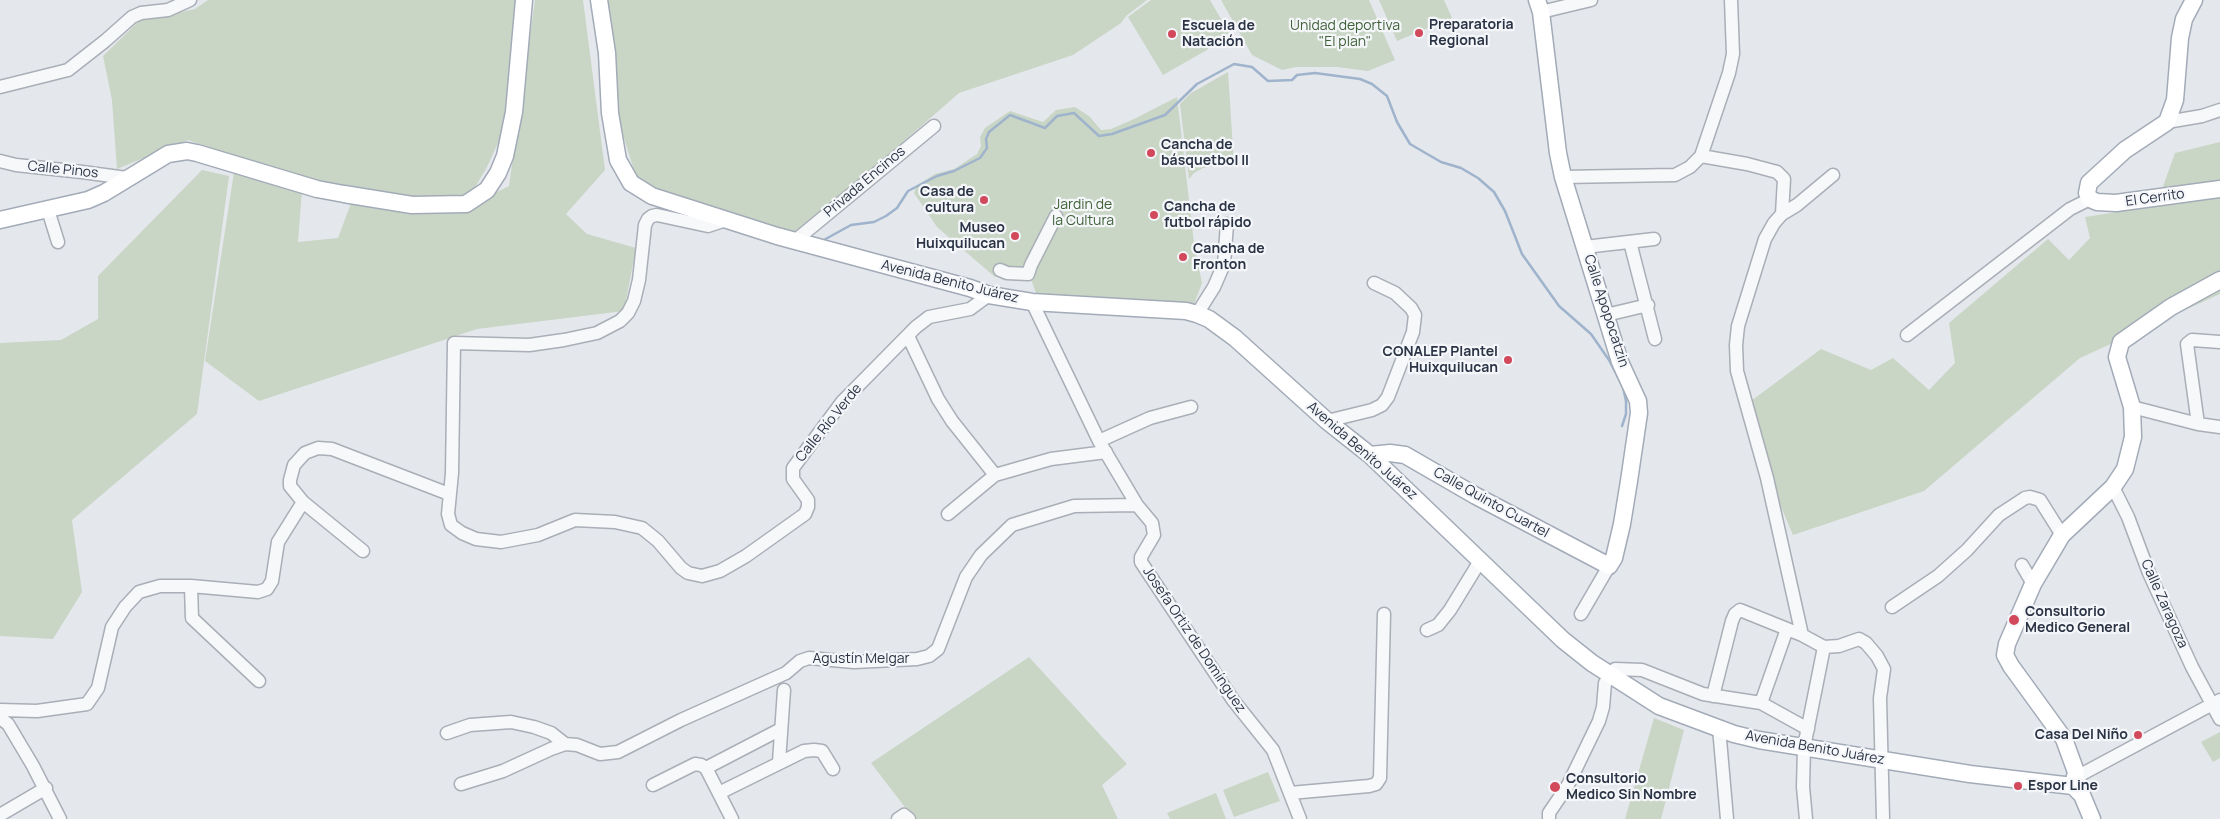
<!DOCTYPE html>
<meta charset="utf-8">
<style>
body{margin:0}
canvas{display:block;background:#e4e7ec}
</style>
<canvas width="2220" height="819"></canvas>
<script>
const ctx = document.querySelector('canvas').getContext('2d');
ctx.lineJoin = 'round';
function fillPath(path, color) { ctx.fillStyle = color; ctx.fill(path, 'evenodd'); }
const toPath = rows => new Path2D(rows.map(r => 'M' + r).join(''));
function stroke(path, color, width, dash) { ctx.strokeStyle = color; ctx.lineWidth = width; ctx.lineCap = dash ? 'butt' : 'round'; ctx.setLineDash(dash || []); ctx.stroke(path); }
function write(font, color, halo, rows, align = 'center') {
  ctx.font = font + ' Manrope,sans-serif'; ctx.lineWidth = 4.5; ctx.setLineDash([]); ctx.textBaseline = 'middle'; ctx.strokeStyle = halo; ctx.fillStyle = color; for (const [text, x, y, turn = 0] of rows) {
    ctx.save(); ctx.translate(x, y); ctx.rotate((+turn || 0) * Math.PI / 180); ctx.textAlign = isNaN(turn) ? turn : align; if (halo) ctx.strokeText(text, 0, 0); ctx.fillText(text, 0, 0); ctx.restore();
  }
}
fillPath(toPath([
 [208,0,526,0,515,106,486,169,466,202,407,201,353,190,292,175,188,140,117,169,112,100,103,56,139,21,195,9],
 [535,0,583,0,605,170,566,214,587,234,636,248,624,311,477,329,259,401,205,361,234,172,302,190,298,242,338,238,351,203,406,211,463,209,509,186],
 [601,0,1147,0,1126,16,1121,23,1073,55,959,93,791,240,686,204,636,177,620,125,611,46],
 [1151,0,1210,0,1229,33,1216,39,1207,50,1163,75,1128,17],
 [1221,0,1369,0,1395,60,1368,71,1337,67,1296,67,1282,70,1252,55],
 [1379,0,1444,0,1452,18,1397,41],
 [1228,72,1234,164,1230,163,1203,168,1194,173,1189,179,1180,104,1191,93],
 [1177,97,1194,243,1202,283,1193,307,1037,296,1032,282,1026,276,995,277,937,227,914,193,917,185,935,174,954,169,977,154,981,146,980,137,985,128,1010,111,1043,122,1056,110,1075,107,1089,116,1101,130,1111,129,1134,119],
 [2220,142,2220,294,2080,358,1924,491,1793,535,1776,495,1751,401,1821,349,1871,370,1893,358,1929,390,1955,363,1949,323,2048,239,2069,260,2090,238,2085,217,2156,206,2175,153],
 [202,170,229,176,197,414,72,520,82,592,53,639,0,636,0,343,61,340,98,319,98,276],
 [1029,657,1127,764,1102,785,1118,819,914,819,871,763],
 [1654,718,1684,730,1661,819,1625,819],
 [2220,732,2220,758,2213,762,2201,742],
 [1268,772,1280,801,1234,817,1223,790],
 [1216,793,1226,819,1170,819,1167,813]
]), '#c9d6c5');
stroke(toPath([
 [822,241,851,225,874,222,886,216,897,208,908,191,937,176,954,171,980,158,987,148,986,139,989,132,1010,115,1045,128,1057,116,1074,113,1099,136,1112,134,1165,115,1197,84,1234,64,1252,67,1268,81,1292,80,1297,75,1315,73,1360,79,1372,84,1387,96,1397,122,1410,144,1441,162,1461,168,1478,178,1494,192,1505,211,1522,254,1559,306,1591,334,1609,360,1623,387,1626,401,1626,414,1622,426]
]), '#9fb4cc', 2.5);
const minor = toPath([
 [1541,12,1591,0],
 [0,87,68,70,105,41,132,17,141,13,168,10,190,0],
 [2167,122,2202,116,2220,110],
 [1701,156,1747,164,1777,172,1784,179,1782,214],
 [0,161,16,165,82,172,127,178],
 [1563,177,1675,175,1690,167,1701,156,1729,73,1733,54,1731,0],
 [48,210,58,242],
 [723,221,708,226,657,215,652,216,648,219,645,225,639,280,634,301,628,313,620,321,597,333,564,340,529,345,454,343,452,473,448,514,451,525,462,533,476,539,501,542,538,535,575,520,615,522,642,528,658,541,681,568,688,573,702,576,720,571,746,556,805,514,808,507,808,500,793,479,793,468,842,402,916,327,929,317,970,309,989,295],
 [796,240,934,126],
 [1630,242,1655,339],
 [1585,247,1654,239],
 [1000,270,1007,273,1028,274,1031,265,1056,216],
 [1032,302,1099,441,1137,505,1152,523,1154,535,1141,557,1141,562,1233,700,1273,750,1300,819],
 [1197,314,1214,287,1224,264,1227,224],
 [1606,315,1648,305],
 [1907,335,2070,209,2090,199],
 [908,336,938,399,952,421,995,475],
 [2132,407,2198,424,2220,427],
 [1327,421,1372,410,1382,405,1388,397,1413,332,1415,315,1411,308,1395,293,1374,283],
 [2198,424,2187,344,2192,340,2220,342],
 [1099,441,1150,418,1191,407],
 [2113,487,2128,517,2149,573,2192,667,2220,719],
 [303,502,363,551],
 [948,514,995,475,1051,459,1106,452],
 [2022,565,2033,584],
 [191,586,192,618,259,681],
 [1892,607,1938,576,1967,550,1999,515,2025,498,2030,497,2040,500,2062,535],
 [1581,614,1609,566],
 [1427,630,1438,625,1450,610,1480,561],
 [1802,635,1767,478,1737,371,1736,345,1738,326,1765,239,1774,223,1782,214,1797,205,1833,175],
 [1713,696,1732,621,1735,614,1740,610,1802,635,1824,647,1839,646,1859,639,1866,643,1877,656,1884,669,1880,698,1883,819],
 [1761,703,1787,629],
 [0,710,37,711,87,704,98,688,112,627,125,607,139,592,160,586,191,586,258,592,267,589,272,581,278,542,303,502,290,486,290,480,294,465,305,453,318,448,332,449,449,494],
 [0,718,8,724,33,766,60,819],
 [1719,728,1727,819],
 [447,733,470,725,511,722,534,727,551,733,565,744],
 [779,762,784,690],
 [706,768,781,729],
 [461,784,503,771,551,749,565,744,577,745,600,754,618,752,681,720,786,673,800,661,809,658,854,662,917,659,929,656,938,649,966,577,981,555,1012,525,1074,506,1137,505],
 [653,785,695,764,701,765,706,768,732,819],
 [2074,785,2082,774,2220,700],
 [719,793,804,751,814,750,822,751,833,769],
 [1290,793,1369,786,1376,784,1380,778,1384,614],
 [0,815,46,788],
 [898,819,904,815,909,819],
 [1549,819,1549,813,1568,785,1599,721,1603,707,1605,683,1615,669,1642,670,1703,694,1761,703,1808,729],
 [1806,819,1803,787,1804,747,1824,647]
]);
const major = toPath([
 [599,0,607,53,610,113,618,160,631,183,652,196,777,236,970,288,989,295,1032,302,1186,311,1197,314,1209,319,1235,338,1327,421,1370,455,1563,640,1592,663,1659,706,1734,734,1759,740,1970,774,2073,786],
 [2194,0,2184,19,2180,38,2175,100,2167,122,2125,150,2089,183,2087,193,2090,199,2097,202,2116,203,2220,189],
 [0,220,88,200,104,193,168,154,187,151,197,153,317,189,344,194,412,205,466,204,487,190,498,173,505,156,514,112,524,0],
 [1370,455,1390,453,1405,455,1476,496,1609,566,1614,558,1622,524,1629,481,1639,413,1638,401,1620,362,1563,177,1558,153,1541,12,1537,0],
 [2073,786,2076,772,2064,739,2011,666,2005,655,2007,644,2033,584,2062,535,2113,487,2125,469,2133,437,2132,407,2117,357,2121,342,2171,307,2220,280],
 [2073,786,2082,795,2092,819]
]);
stroke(minor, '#a9aeb7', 15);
stroke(major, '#a3abb8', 19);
stroke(minor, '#f7f8fa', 12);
stroke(major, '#fff', 16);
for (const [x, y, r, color] of [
 [1419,33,5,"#d1495b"],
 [1172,34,5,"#d1495b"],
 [1151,153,5,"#d1495b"],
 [984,200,5,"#d1495b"],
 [1154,215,5,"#d1495b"],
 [1015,236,5,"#d1495b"],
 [1183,257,5,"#d1495b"],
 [1508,360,5,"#d1495b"],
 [2014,620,6,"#d1495b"],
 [2138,735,5,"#d1495b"],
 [2018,786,5,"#d1495b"],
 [1555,787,6,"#d1495b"]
]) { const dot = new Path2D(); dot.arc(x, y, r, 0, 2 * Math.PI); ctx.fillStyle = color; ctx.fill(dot); stroke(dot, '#f4f6f9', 2); }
write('bold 14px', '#2b3445', '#f4f6f9', [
 ["Preparatoria",1429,25],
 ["Regional",1429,41],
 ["Escuela de",1182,26],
 ["Natación",1182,42],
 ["Cancha de",1161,145],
 ["básquetbol II",1161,161],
 ["Casa de",974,192,"right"],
 ["cultura",974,208,"right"],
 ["Cancha de",1164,207],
 ["futbol rápido",1164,223],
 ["Museo",1005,228,"right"],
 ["Huixquilucan",1005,244,"right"],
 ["Cancha de",1193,249],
 ["Fronton",1193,265],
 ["CONALEP Plantel",1498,352,"right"],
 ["Huixquilucan",1498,368,"right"],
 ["Consultorio",2025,612],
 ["Medico General",2025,628],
 ["Casa Del Niño",2128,735,"right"],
 ["Consultorio",1566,779],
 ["Medico Sin Nombre",1566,795],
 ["Espor Line",2028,786]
], 'left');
write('14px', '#3f6138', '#f4f6f9', [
 ["Unidad deportiva",1345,26],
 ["\"El plan\"",1345,42],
 ["Jardin de",1083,205],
 ["la Cultura",1083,221]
]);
write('14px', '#2b3445', '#f4f6f9', [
 ["Calle Pinos",63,170,6],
 ["Privada Encinos",865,182,-40],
 ["El Cerrito",2155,198,-8],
 ["Avenida Benito Juárez",950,282,14],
 ["Calle Apopocatzin",1606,311,72],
 ["Calle Río Verde",829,423,-51],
 ["Avenida Benito Juárez",1362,451,41],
 ["Calle Quinto Cuartel",1491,503,29],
 ["Calle Zaragoza",2164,604,66],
 ["Josefa Ortiz de Domínguez",1194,640,56],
 ["Agustín Melgar",861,659],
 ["Avenida Benito Juárez",1815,748,10]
]);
</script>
